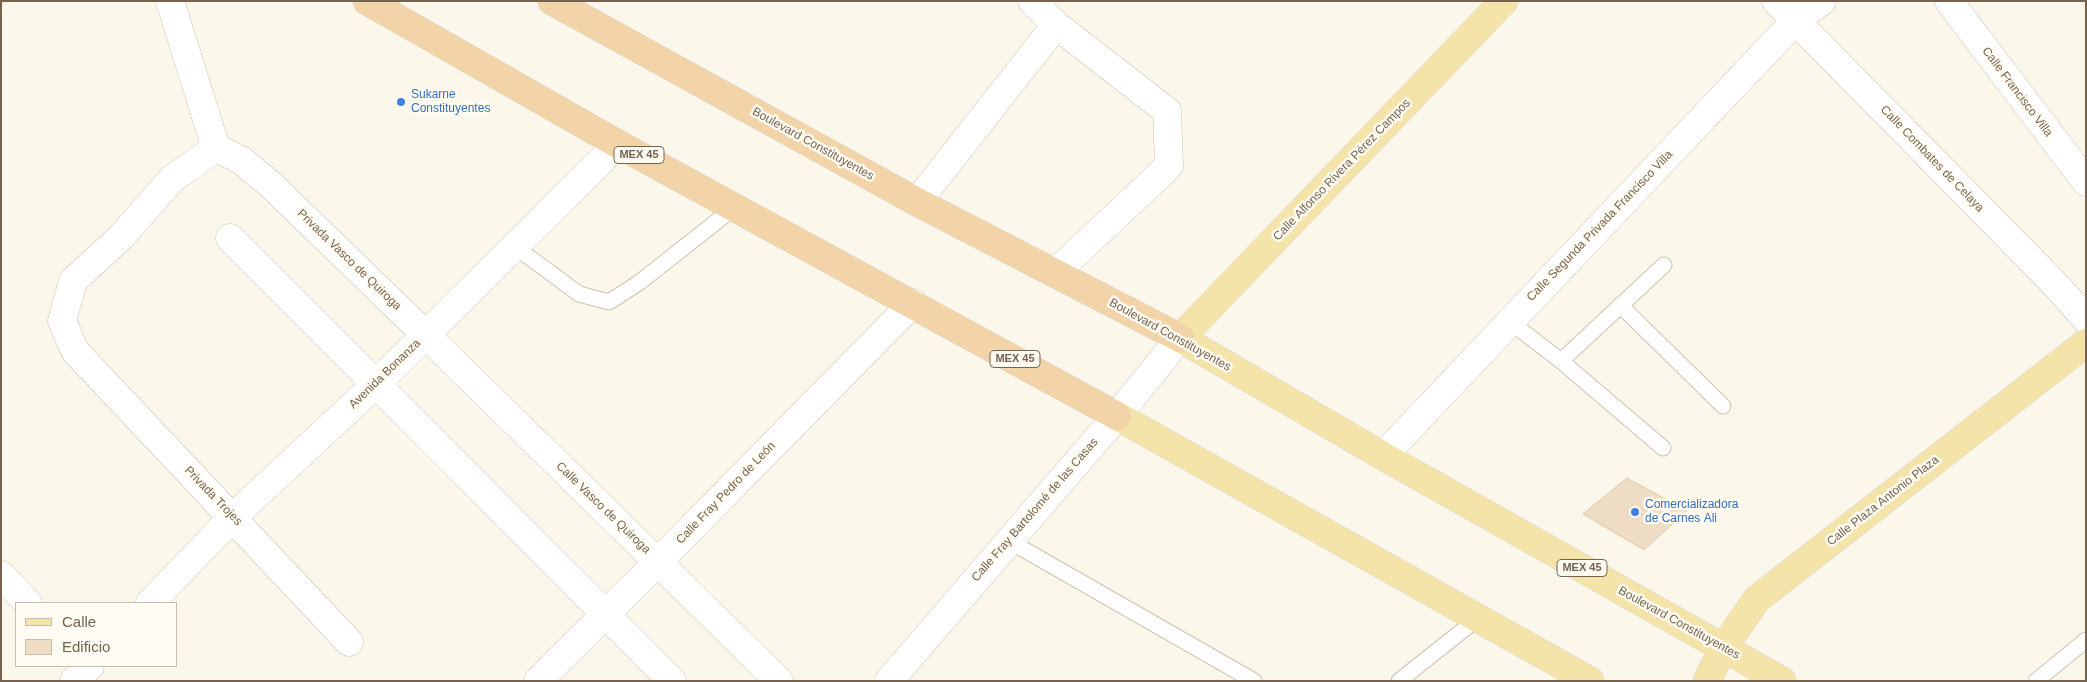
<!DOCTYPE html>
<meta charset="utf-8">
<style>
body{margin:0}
#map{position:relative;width:2087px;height:682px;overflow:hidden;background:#fbf8eb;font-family:Arial,sans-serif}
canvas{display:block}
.frame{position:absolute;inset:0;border:2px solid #75634f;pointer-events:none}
.legend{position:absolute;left:15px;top:602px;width:162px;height:65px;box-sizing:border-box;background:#fefbf2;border:1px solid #c7beb1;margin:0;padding:6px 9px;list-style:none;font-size:15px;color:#75634f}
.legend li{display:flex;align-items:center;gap:10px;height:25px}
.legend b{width:25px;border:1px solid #c7beb1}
</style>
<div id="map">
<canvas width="2087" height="682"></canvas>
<div class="frame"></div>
<ul class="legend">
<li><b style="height:6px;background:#f4e4a9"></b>Calle</li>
<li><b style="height:14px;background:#efdcc5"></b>Edificio</li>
</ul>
</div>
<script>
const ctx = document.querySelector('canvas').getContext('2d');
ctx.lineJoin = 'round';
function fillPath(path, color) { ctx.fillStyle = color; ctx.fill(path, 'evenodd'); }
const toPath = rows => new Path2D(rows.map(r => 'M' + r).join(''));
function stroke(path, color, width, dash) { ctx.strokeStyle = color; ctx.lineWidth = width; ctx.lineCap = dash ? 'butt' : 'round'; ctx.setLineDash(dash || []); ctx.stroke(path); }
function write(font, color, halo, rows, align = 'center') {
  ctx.font = font + ' Arial,sans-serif'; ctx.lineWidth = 5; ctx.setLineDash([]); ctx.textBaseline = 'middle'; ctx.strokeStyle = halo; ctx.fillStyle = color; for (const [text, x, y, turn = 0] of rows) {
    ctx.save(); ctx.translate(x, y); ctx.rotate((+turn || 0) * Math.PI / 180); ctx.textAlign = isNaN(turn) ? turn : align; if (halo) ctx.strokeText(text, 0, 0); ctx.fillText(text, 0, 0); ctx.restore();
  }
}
const building = toPath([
 [1627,478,1687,511,1644,550,1583,514,1627,478]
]);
fillPath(building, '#efdcc5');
stroke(building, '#e1c5a6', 1);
const service = toPath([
 [514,246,579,294,609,302,640,282,735,207],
 [1620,305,1723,406],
 [1509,321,1561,361,1663,448],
 [1561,361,1664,265],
 [1009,541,1254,681],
 [1399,681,1477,619],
 [2036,681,2086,640]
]);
const minor = toPath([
 [170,1,216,148],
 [1032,1,1056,25,1167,111,1169,166,1055,273],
 [1949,1,2086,182],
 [917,202,1056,25],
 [1383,456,1796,20,1822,1],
 [1,575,28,603],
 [150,603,233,517,376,384,230,238],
 [349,642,75,351,62,321,73,281,121,237,172,179,216,148,241,160,271,185,426,335],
 [74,681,90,666],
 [538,681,658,562,913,303]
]);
const tertiary = toPath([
 [1776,1,2052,281,2086,319],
 [889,681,1117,416,1180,338]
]);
const secondary = toPath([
 [618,144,376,384,672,681],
 [426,335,779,681]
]);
const primary = toPath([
 [1504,1,1180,338,1383,456,1782,681],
 [1117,416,1590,681],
 [1707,681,1723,648,1757,599,2086,343]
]);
const trunk = toPath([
 [367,1,618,144,1117,416],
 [552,1,917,202,1180,338]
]);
stroke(service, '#cdc2b1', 17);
stroke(minor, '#cdc2b1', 29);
stroke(tertiary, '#cdc2b1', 29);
stroke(secondary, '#d0c3af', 29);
stroke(primary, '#dbd6d1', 29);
stroke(trunk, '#dbd6d1', 29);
stroke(service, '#fff', 15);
stroke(minor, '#fff', 28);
stroke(tertiary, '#fff', 28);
stroke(secondary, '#fff', 28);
stroke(primary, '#f4e4a9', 28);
stroke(trunk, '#f2d4a8', 28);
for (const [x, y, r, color] of [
 [401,102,5,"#3f7fe0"],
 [1635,512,5,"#3f7fe0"]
]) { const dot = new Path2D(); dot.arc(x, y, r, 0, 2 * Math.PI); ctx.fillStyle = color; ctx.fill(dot); stroke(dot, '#fefbf2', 2); }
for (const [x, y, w] of [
 [639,155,50],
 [1015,359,50],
 [1582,568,50]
]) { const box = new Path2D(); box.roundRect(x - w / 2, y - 8.5, w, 17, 4); ctx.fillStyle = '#fefbf2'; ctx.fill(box); stroke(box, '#75634f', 1); }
write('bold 11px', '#75634f', null, [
 ["MEX 45",639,155],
 ["MEX 45",1015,359],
 ["MEX 45",1582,568]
]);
write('12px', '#75634f', '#fefbf2', [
 ["Calle Francisco Villa",2017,92,53],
 ["Boulevard Constituyentes",813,144,29],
 ["Calle Combates de Celaya",1932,159,46],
 ["Calle Alfonso Rivera Pérez Campos",1342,170,-46],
 ["Calle Segunda Privada Francisco Villa",1600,226,-46],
 ["Privada Vasco de Quiroga",349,260,44],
 ["Boulevard Constituyentes",1170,335,29],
 ["Avenida Bonanza",385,374,-44],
 ["Calle Fray Pedro de León",726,493,-46],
 ["Privada Trojes",213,496,46],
 ["Calle Plaza Antonio Plaza",1883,501,-38],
 ["Calle Vasco de Quiroga",603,508,44],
 ["Calle Fray Bartolomé de las Casas",1035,510,-49],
 ["Boulevard Constituyentes",1679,623,29]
]);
write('12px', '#366cbe', '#fefbf2', [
 ["Sukarne",411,95],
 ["Constituyentes",411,109],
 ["Comercializadora",1645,505],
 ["de Carnes Ali",1645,519]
], 'left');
</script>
